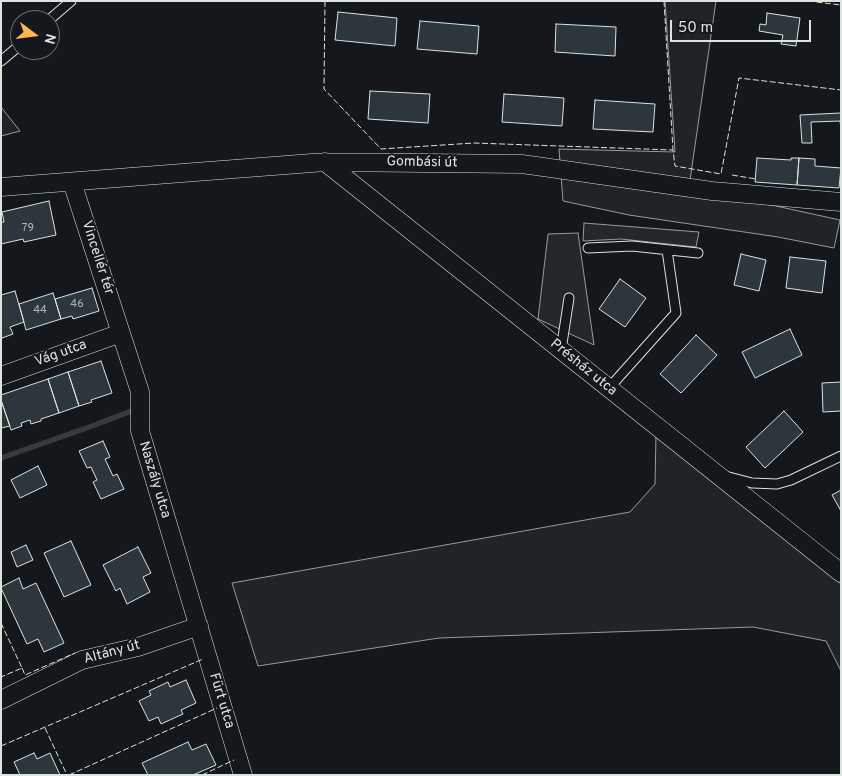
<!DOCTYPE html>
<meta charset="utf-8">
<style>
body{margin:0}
#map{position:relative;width:842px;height:776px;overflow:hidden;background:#14181c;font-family:Overpass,sans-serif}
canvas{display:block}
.frame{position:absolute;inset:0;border:2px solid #d8e6dc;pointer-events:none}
.north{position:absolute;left:10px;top:10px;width:50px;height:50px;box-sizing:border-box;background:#14181c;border:1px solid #626a69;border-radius:50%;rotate:105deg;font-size:14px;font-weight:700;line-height:20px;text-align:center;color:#d8e6dc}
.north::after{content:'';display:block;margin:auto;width:18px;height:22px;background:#ffb74d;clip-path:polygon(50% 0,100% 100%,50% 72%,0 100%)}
.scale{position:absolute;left:670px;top:20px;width:141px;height:22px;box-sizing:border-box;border:2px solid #d8e6dc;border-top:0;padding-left:6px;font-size:15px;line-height:18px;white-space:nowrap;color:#d8e6dc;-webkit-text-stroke:4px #14181c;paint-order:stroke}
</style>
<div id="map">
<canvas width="842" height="776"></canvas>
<div class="frame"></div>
<div class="north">N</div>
<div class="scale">50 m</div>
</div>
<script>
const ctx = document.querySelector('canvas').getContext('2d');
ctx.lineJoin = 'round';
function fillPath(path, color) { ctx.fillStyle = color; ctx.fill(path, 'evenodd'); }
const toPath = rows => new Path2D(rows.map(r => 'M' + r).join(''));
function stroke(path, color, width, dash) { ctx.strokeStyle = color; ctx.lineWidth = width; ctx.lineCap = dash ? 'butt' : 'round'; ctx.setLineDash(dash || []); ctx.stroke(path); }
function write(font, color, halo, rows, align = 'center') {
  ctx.font = font + ' Overpass,sans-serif'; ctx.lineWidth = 4; ctx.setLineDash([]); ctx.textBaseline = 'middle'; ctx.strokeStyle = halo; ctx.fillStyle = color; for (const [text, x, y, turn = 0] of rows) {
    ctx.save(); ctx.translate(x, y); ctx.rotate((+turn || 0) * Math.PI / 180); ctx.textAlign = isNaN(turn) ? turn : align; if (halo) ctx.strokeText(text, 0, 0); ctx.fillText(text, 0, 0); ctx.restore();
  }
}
const green = toPath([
 [665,1,716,1,689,187,840,220,834,248,778,237,629,215,563,201,559,149,675,152,665,1],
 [1,107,20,131,1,136,1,107],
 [656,434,841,584,841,671,826,641,753,627,439,638,258,666,232,583,630,512,655,484,656,434]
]);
fillPath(green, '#202428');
stroke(green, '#939e99', 1);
const parking = toPath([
 [584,223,699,232,696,247,621,239,583,241,584,223],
 [578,233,594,345,538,319,548,234,578,233]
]);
fillPath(parking, '#24282b');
stroke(parking, '#939e99', 1);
stroke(toPath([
 [1,458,92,426,134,410]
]), '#363b3e', 5.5);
const building = toPath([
 [338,12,397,18,395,46,335,40,338,12],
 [767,13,800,18,796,46,781,44,783,35,759,31,760,24,766,25,767,13],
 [420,21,479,26,477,54,417,49,420,21],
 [556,24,616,27,615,56,555,52,556,24],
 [370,91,430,94,428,123,368,119,370,91],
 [504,94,564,98,562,126,502,122,504,94],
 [595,100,655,104,653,132,593,129,595,100],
 [841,113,841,129,840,121,811,122,812,143,802,143,800,115,841,113],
 [757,158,791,160,791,158,799,158,797,185,755,182,757,158],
 [799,158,815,159,815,166,841,168,839,188,797,185,799,158],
 [49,201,56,235,24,242,23,239,1,244,1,222,4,222,2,212,49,201],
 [741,254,766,260,759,291,734,285,741,254],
 [790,257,826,261,822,293,786,288,790,257],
 [620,279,646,298,625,327,599,309,620,279],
 [92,288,99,311,73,319,72,316,61,319,55,299,92,288],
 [15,291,24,322,10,327,13,334,2,338,1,334,1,295,15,291],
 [53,293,61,319,26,330,19,304,53,293],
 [790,329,802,355,755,378,742,352,790,329],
 [696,335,717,355,681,393,660,374,696,335],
 [101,361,112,393,91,400,92,402,79,406,68,372,101,361],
 [68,372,79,406,59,413,48,379,68,372],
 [48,379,59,413,41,419,41,421,31,424,30,420,21,423,22,426,11,430,1,400,1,395,48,379],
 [841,382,841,411,823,412,822,383,841,382],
 [1,400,10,426,1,428,1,400],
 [784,411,803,432,765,468,746,447,784,411],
 [103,441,110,457,105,459,113,476,117,474,124,489,101,499,93,482,97,480,91,467,87,468,79,451,103,441],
 [38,466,47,485,20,498,11,480,38,466],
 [841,490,841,511,832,495,841,490],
 [71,541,91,585,64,597,44,553,71,541],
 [26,545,33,560,17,567,11,552,26,545],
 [138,547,151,573,143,577,150,592,127,604,120,588,116,591,103,565,138,547],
 [19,578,23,589,36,583,64,643,44,652,38,639,27,644,1,588,1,587,19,578],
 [186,680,196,703,181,710,183,714,161,724,158,717,149,721,139,701,151,695,149,691,168,682,170,687,186,680],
 [188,742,192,750,206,744,216,765,193,775,148,775,142,763,188,742],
 [34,753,37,759,50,753,60,775,20,775,14,762,34,753]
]);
fillPath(building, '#2c363c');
stroke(building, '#d8e6dc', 1);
const lane = toPath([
 [49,20,71,1],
 [1,61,20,45],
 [588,248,632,246,698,253],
 [561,350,569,298],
 [609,388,676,313,667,250],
 [725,476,752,483,777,484,791,480,841,456]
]);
const street = toPath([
 [325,162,841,573],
 [72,182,140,392,140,431,243,775],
 [1,187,325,162,522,164,712,191,841,202],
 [1,376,121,333],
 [1,700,82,660,138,647,199,626]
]);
stroke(lane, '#d8e6dc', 11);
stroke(street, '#d8e6dc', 19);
stroke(lane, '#14181c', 9);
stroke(street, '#14181c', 18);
stroke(toPath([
 [325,1,324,89,381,149,474,143,673,150,675,166,721,174,739,78,841,90],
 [664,1,673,150],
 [808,1,841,5],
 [732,175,756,179],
 [1,623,22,668,1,677],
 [22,668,25,675,75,653],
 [45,728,67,775],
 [1,746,203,659],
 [69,775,217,708],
 [202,775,234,760]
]), '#d8e6dc', 1, [6, 2.5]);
write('11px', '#adbab4', null, [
 ["79",28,229],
 ["46",77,305],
 ["44",40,311]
]);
write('14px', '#d8e6dc', '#14181c', [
 ["Gombási út",422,163,1],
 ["Vincellér tér",97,258,72],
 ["Vág utca",61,354,-20],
 ["Présház utca",583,368,39],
 ["Naszály utca",154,480,73],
 ["Altány út",112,653,-15],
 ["Fürt utca",221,701,73]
]);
</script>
